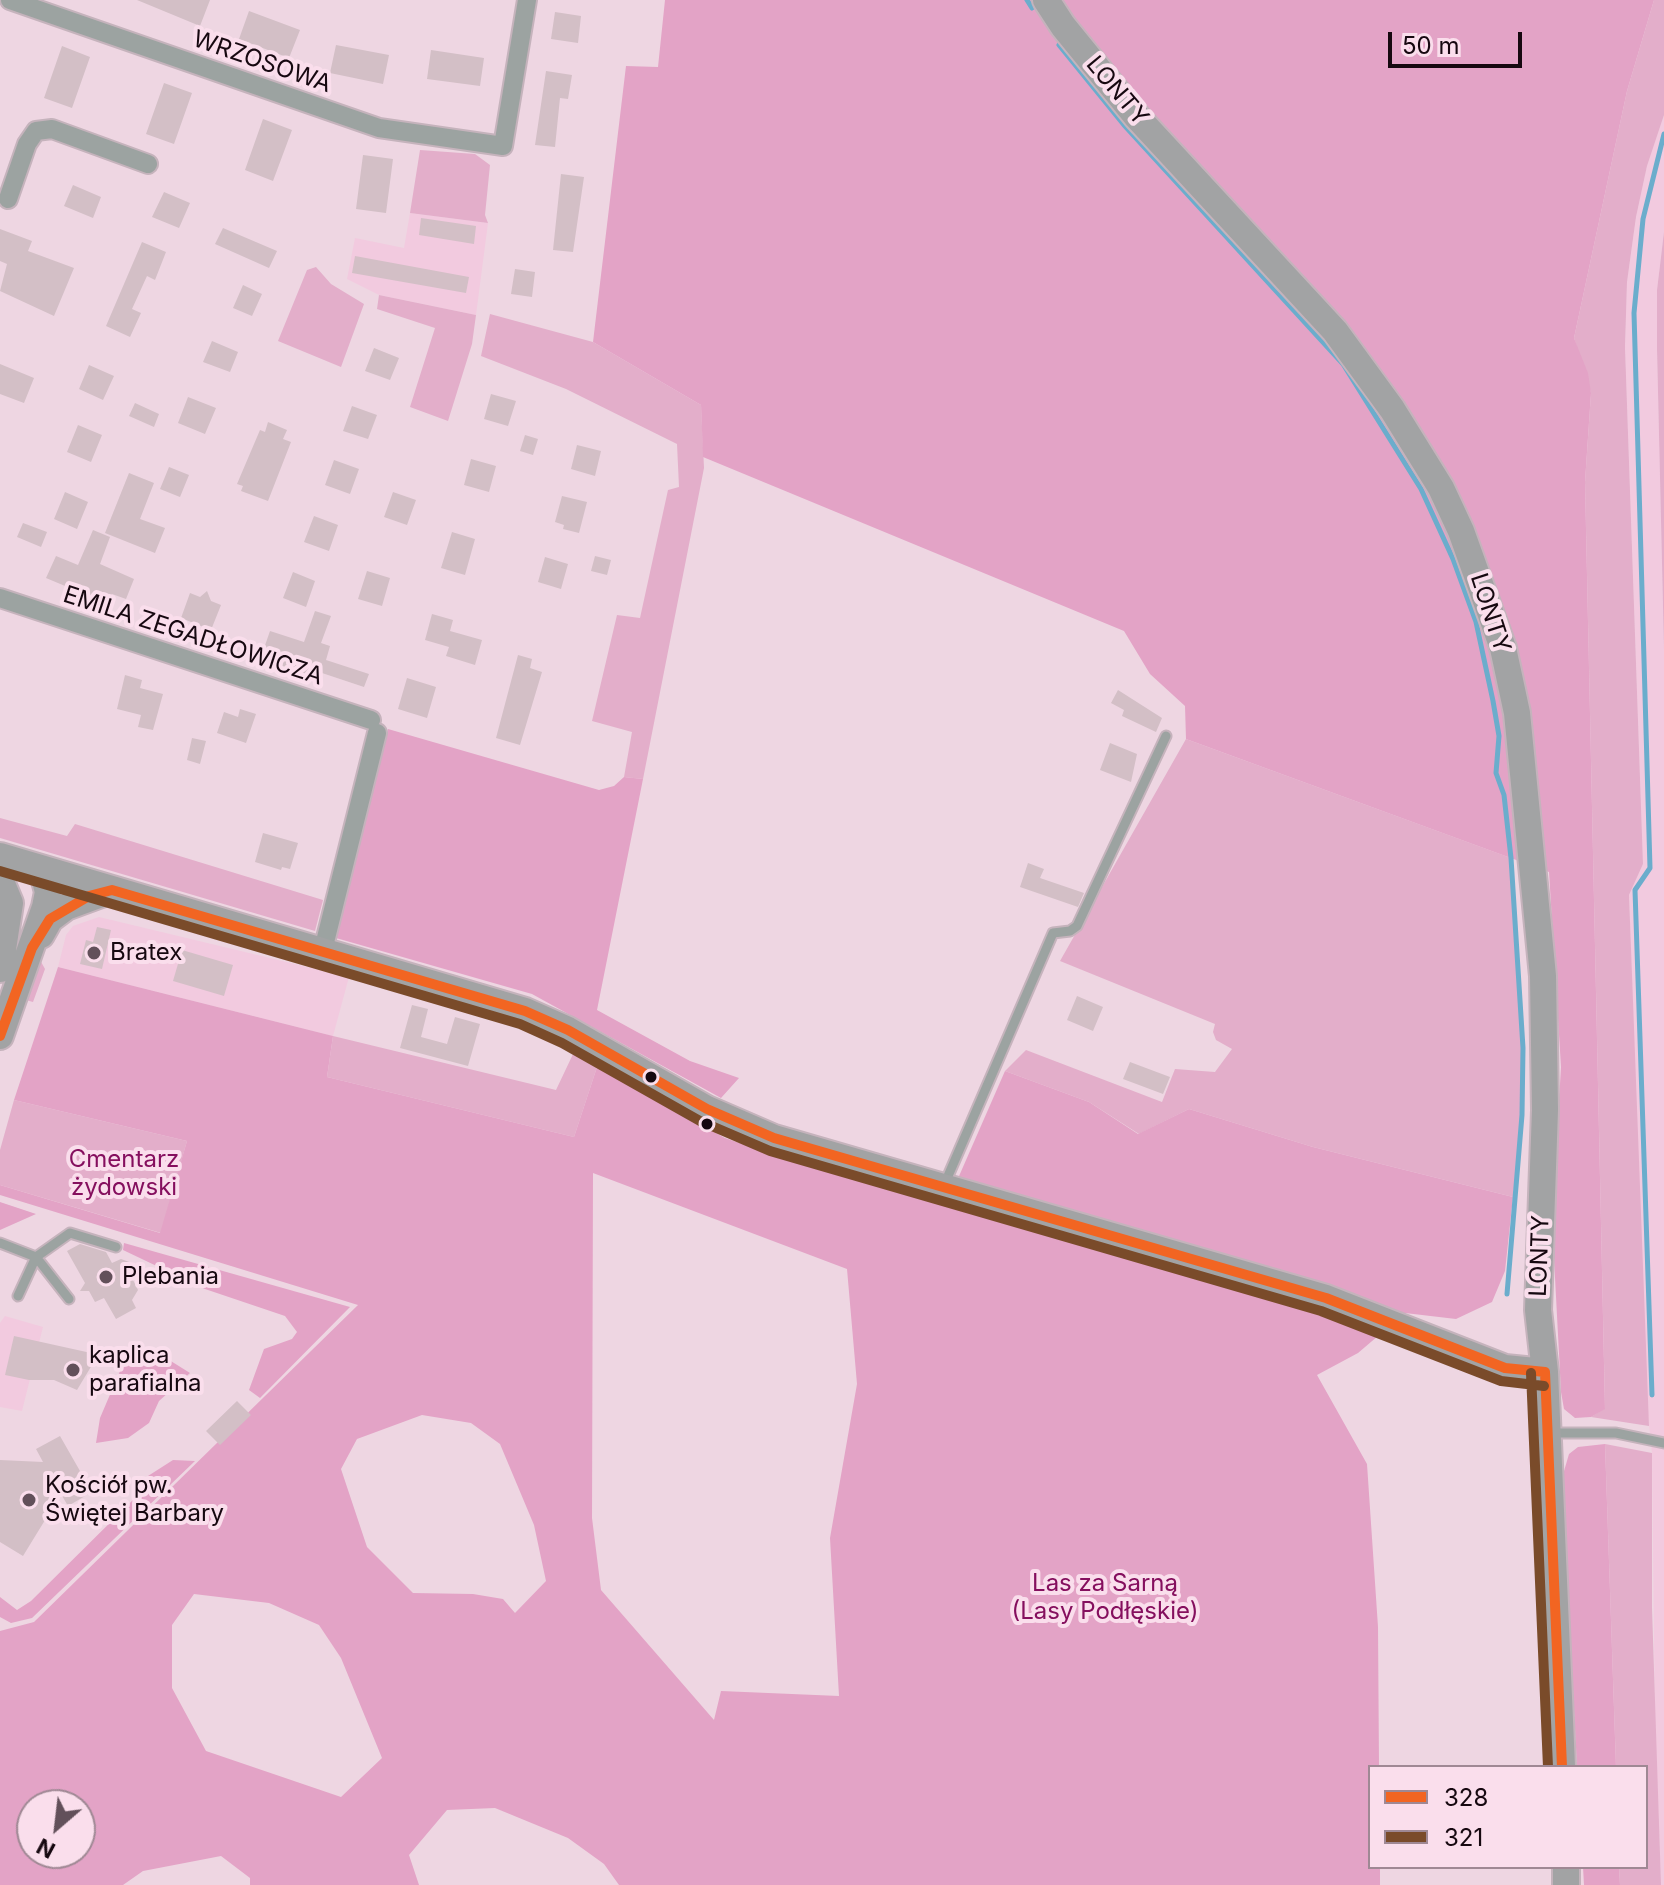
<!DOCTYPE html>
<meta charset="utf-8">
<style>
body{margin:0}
#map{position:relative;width:1664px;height:1885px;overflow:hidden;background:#eed6e2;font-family:Inter,sans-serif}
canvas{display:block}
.legend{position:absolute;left:1368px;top:1765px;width:280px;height:104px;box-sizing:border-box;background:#fadeec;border:2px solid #9f8894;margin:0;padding:10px 14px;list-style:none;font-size:24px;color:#160810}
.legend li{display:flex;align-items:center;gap:16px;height:40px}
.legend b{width:40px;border:2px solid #9f8894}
.north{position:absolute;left:16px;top:1789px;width:80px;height:80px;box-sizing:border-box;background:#fadeec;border:2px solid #9f8894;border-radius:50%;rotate:208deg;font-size:22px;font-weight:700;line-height:32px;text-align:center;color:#160810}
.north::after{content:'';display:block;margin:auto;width:28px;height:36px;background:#62505a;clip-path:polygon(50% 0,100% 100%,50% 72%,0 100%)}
.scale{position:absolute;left:1388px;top:32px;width:134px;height:36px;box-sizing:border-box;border:4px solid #160810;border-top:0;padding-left:10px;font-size:24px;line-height:28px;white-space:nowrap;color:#160810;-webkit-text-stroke:6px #fadeec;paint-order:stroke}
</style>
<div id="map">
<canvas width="1664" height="1885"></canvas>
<ul class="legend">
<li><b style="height:10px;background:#f26522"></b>328</li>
<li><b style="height:10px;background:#7a4b2a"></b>321</li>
</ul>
<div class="north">N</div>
<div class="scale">50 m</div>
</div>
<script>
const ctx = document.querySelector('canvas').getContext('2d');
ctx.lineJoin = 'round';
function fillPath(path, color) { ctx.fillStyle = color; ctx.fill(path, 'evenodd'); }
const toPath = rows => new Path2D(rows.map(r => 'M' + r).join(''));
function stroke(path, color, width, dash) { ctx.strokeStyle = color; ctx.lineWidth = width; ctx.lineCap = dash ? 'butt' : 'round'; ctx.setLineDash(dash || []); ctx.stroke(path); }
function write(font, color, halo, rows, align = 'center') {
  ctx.font = font + ' Inter,sans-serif'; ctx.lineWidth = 8; ctx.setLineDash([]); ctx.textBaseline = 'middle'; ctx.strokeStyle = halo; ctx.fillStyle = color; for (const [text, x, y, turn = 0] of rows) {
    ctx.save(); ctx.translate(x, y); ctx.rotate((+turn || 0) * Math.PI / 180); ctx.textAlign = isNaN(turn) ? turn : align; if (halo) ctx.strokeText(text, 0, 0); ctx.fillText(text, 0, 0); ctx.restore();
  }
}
fillPath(toPath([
 [1664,115,1664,232,1657,290,1657,349,1664,649,1664,1885,1661,1885,1655,1724,1652,1453,1646,1395,1629,895,1643,864,1625,347,1627,282,1636,217,1647,166],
 [410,213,488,223,476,315,379,295,347,279,355,238,404,248],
 [99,917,349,977,333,1036,58,967,66,935,73,926],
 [5,1316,43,1327,22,1411,0,1407,0,1323]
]), '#f2cadf');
fillPath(toPath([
 [1654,0,1664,0,1664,115,1647,166,1636,217,1627,282,1625,347,1643,864,1629,895,1649,1426,1591,1417,1605,1408,1585,482,1591,393,1574,338,1627,91],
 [420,150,475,154,490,165,485,215,488,223,410,213],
 [1664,232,1664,649,1657,349,1657,290],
 [316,267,331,284,364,304,341,367,278,341,307,270],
 [379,295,476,315,472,344,448,421,410,407,435,328,377,309],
 [490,314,593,342,701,405,704,468,643,779,624,777,632,732,592,721,617,615,640,618,668,490,679,487,677,444,566,389,481,356],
 [1186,739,1511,858,1523,1048,1522,1115,1513,1197,1313,1147,1189,1109,1139,1134,1089,1102,1005,1071,1026,1050,1162,1102,1175,1069,1215,1072,1232,1049,1216,1040,1213,1032,1215,1024,1060,961],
 [0,818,67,836,75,824,323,900,315,931,0,838],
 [40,960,45,969,33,1002,26,1000],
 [333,1036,556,1090,574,1052,597,1067,574,1137,327,1077],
 [14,1100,187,1141,161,1233,0,1185,0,1150],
 [1605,1444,1652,1453,1652,1608,1661,1885,1620,1885,1619,1867,1646,1867,1646,1767,1616,1767]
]), '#e3aeca');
fillPath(toPath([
 [665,0,1654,0,1627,91,1574,338,1588,373,1591,393,1585,482,1605,1409,1591,1417,1575,1418,1564,1409,1561,1392,1552,1220,1561,1067,1549,872,1186,739,1185,706,1150,674,1124,631,703,457,701,405,593,342,626,66,658,67],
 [388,729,599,790,614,786,624,777,643,779,597,1010,690,1061,739,1078,721,1098,532,994,336,938,332,932],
 [58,967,333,1036,327,1077,574,1137,597,1067,725,1138,790,1160,949,1199,1005,1071,1089,1102,1138,1134,1189,1109,1313,1147,1513,1197,1505,1271,1492,1302,1456,1319,1405,1313,1358,1353,1317,1375,1367,1464,1378,1627,1379,1767,1370,1767,1370,1867,1380,1867,1380,1885,619,1885,604,1864,568,1838,495,1808,447,1810,409,1855,419,1885,250,1885,250,1878,221,1856,143,1871,123,1885,0,1885,0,1631,34,1622,358,1305,0,1195,0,1185,160,1233,187,1141,14,1100],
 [593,1173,847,1269,857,1384,830,1538,839,1696,721,1691,714,1720,601,1590,592,1518],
 [422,1415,471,1423,500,1444,534,1525,546,1581,515,1613,503,1599,473,1594,413,1593,367,1547,341,1469,357,1439],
 [194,1594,269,1603,319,1625,341,1658,382,1758,341,1797,206,1751,172,1688,172,1625],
 [32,1805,80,1805,80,1853,32,1853],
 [0,1202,36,1214,0,1230],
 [124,1243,350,1307,260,1398,249,1390,264,1349,292,1339,297,1332,285,1316,205,1289,123,1250],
 [150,1348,190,1373,159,1401,149,1423,128,1438,96,1443,100,1418,129,1350],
 [1605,1444,1616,1767,1577,1767,1562,1478,1569,1454,1578,1447],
 [173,1460,195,1461,32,1618,11,1623,0,1617,0,1597,17,1610,31,1601,141,1492,148,1476],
 [1583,1867,1619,1867,1620,1885,1584,1885]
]), '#e3a3c6');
stroke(toPath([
 [1027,0,1032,8],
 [1059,45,1124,125,1343,364,1421,489,1453,559,1476,622,1493,701,1499,736,1496,773,1504,795,1511,858,1523,1048,1522,1115,1507,1294],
 [1652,1395,1635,890,1650,868,1634,313,1643,219,1664,134]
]), '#6badcc', 5);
fillPath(toPath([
 [137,0,210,0,200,26],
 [249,11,300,30,289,58,239,39],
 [555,12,581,16,578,43,551,39],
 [336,45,389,55,383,84,330,73],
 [62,46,90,57,72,108,44,98],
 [431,50,484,58,480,86,427,79],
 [546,71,572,75,568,99,560,98,555,147,535,145],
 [164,83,192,93,174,144,146,134],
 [263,119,292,130,273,181,245,170],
 [363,155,393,159,386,213,356,209],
 [561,174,584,177,573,252,553,250],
 [73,185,101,197,93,218,64,206],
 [164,192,190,203,179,228,152,217],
 [421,218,476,226,474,244,419,235],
 [223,228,277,251,269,268,215,244],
 [0,229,32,241,28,251,74,268,54,316,0,291,7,264,0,261],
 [142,242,166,252,155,280,147,276,132,309,141,313,130,337,106,326],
 [355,256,469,277,466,293,352,273],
 [515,269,535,272,532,297,511,294],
 [243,285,262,294,252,316,233,308],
 [212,341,238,352,230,372,203,362],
 [374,348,399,358,390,380,365,371],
 [0,364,34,378,24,403,0,394],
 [89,365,114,376,103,400,79,389],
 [491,394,516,401,508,426,484,419],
 [188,397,216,408,205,434,178,423],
 [135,403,159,414,154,427,129,416],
 [352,406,377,415,368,439,343,431],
 [268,422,287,430,283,439,291,442,268,501,241,491,243,486,237,484,260,430,265,432],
 [78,425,102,435,91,462,67,452],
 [525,435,538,439,533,455,520,451],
 [577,445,601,451,595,476,571,469],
 [471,459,496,466,489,492,464,485],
 [334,460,359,469,350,494,325,485],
 [169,467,189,475,180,497,160,489],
 [129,473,154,483,140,519,165,528,155,553,105,533],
 [65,492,88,502,77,529,54,519],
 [393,492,416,500,407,525,384,517],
 [562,496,587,502,579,533,563,529,564,525,555,522],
 [314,516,338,525,329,551,304,542],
 [23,523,47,532,41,547,17,537],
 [93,530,110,537,100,564,134,579,126,599,112,594,108,604,46,578,56,556,78,565],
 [452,532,475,539,465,575,441,568],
 [595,556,611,560,607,575,591,571],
 [545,557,568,564,561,589,538,582],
 [367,571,390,578,382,606,358,599],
 [293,572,315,581,306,607,283,598],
 [207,591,211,601,221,605,211,630,181,618,190,593,200,597],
 [315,611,331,616,321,643,330,646,326,660,369,674,364,687,319,672,317,678,271,662,272,658,262,654,270,631,304,642],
 [432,614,453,620,450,631,482,640,475,665,446,656,449,647,425,640],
 [518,655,532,659,530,668,542,672,520,745,496,738],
 [125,675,142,680,140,688,163,694,153,730,138,727,141,715,117,709],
 [407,678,436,687,427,718,398,709],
 [1118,690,1162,718,1156,732,1122,716,1124,710,1111,703],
 [240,709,256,714,246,743,217,733,224,712,238,717],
 [192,738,206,741,200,764,187,760],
 [1110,743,1137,754,1131,782,1100,770],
 [263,833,298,843,290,869,282,867,281,870,255,862],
 [1028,863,1044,869,1040,878,1084,893,1078,907,1020,887],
 [97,927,111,930,102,969,80,964,86,940,93,942],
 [182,950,233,965,224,996,173,981],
 [1077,996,1103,1007,1093,1031,1067,1020],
 [412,1005,428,1009,421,1037,447,1044,455,1017,480,1024,468,1066,400,1048],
 [1130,1062,1170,1077,1163,1094,1123,1079],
 [80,1244,106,1252,112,1263,121,1259,132,1263,128,1270,138,1290,132,1300,136,1308,116,1319,104,1298,95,1302,89,1291,80,1291,85,1283,67,1251],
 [14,1336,91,1353,88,1357,95,1360,77,1390,54,1380,29,1380,5,1375],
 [237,1401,251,1415,220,1445,206,1431],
 [60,1436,92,1492,68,1506,61,1494,23,1556,0,1542,0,1460,43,1462,36,1449]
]), '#d3bfc6');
const lane = toPath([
 [945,1183,1053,933,1070,931,1077,926,1166,736],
 [0,1243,36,1257,69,1299],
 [18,1296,36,1257,70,1233,116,1247],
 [1550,1433,1616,1433,1664,1443]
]);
const street = toPath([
 [10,0,379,128,503,146,527,0],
 [8,199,27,144,36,131,52,129,148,164],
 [0,598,371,720],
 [323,950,377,733]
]);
const secondary = toPath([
 [1046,0,1063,26,1137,117,1335,331,1392,409,1441,488,1461,531,1503,648,1517,713,1543,976,1545,1110,1538,1310,1545,1372,1562,1767],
 [0,856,525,1011,568,1030,707,1109,774,1138,1326,1298,1505,1368,1545,1372],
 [0,879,10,903,0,969],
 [41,935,50,919,66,907,112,890],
 [0,1036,45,907,48,892,42,869],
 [1566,1867,1566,1885]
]);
stroke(lane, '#c5b3bc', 13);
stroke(street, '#c5b3bc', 22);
stroke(secondary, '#c5b3bc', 30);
stroke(lane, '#9ca3a1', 9);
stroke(street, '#9ca3a1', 18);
stroke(secondary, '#a2a3a4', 26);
stroke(toPath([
 [0,1036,32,948,50,919,89,896,112,890,525,1011,568,1030,707,1109,774,1138,1326,1298,1505,1368,1545,1372],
 [1545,1372,1562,1767]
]), '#f26522', 10);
stroke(toPath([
 [0,871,520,1024,562,1043,700,1121,770,1151,1321,1311,1501,1381,1544,1386],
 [1531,1373,1548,1767]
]), '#7a4b2a', 10);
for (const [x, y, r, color] of [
 [94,953,8,"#62505a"],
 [651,1077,7,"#160810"],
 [707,1124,7,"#160810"],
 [106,1277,8,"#62505a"],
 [73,1370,8,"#62505a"],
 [29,1500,8,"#62505a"]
]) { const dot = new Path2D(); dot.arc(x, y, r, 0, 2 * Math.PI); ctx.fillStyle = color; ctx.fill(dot); stroke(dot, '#fadeec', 3); }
write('24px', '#160810', '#fadeec', [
 ["WRZOSOWA",262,62,19],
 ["LONTY",1117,91,50],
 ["LONTY",1490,613,72],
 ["EMILA ZEGADŁOWICZA",193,636,18],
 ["LONTY",1540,1256,-88]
]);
write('24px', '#160810', '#fadeec', [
 ["Bratex",110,953],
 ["Plebania",122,1277],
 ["kaplica",89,1356],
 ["parafialna",89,1384],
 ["Kościół pw.",45,1486],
 ["Świętej Barbary",45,1514]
], 'left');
write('24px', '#850f5e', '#fadeec', [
 ["Cmentarz",124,1160],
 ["żydowski",124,1188],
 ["Las za Sarną",1105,1584],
 ["(Lasy Podłęskie)",1105,1612]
]);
</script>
